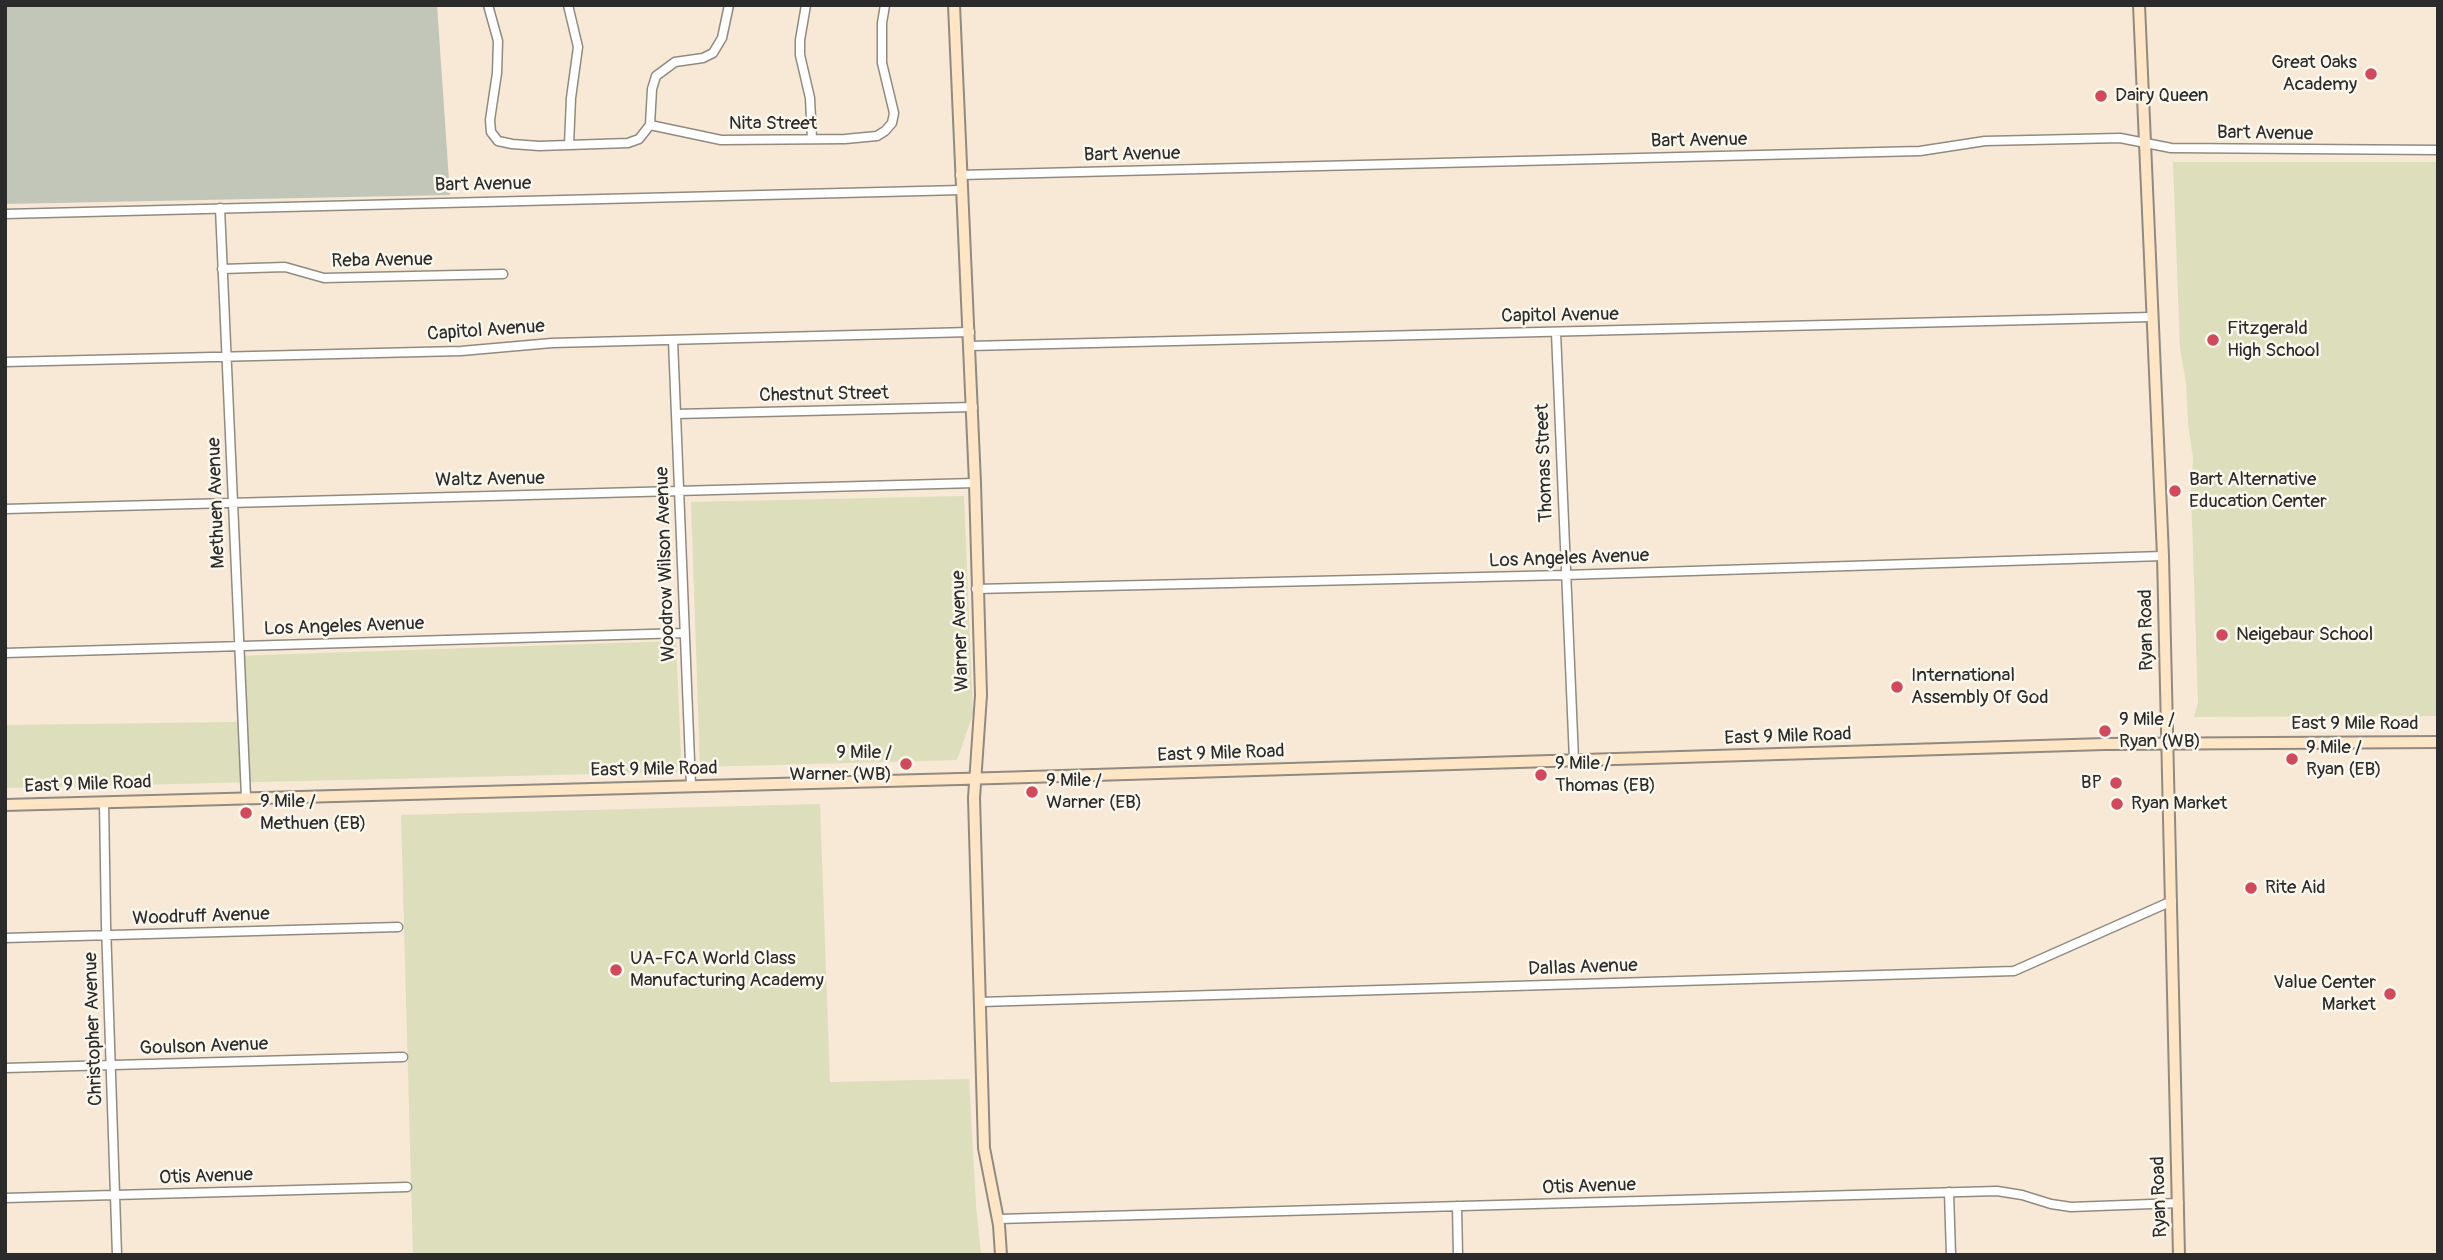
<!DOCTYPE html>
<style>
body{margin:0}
#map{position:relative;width:2443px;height:1260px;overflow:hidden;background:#f7e9d5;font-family:Pangolin,sans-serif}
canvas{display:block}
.frame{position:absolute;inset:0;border:7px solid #2b2b2b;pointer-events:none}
</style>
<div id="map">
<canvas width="2443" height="1260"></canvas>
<div class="frame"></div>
</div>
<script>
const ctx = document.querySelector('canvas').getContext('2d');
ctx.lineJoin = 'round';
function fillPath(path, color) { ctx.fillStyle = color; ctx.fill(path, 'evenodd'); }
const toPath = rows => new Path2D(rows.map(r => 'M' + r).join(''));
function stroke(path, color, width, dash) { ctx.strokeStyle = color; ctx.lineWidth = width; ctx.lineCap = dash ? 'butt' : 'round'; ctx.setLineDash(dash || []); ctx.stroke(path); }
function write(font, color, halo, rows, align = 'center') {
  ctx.font = font + ' Pangolin,sans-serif'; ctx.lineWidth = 5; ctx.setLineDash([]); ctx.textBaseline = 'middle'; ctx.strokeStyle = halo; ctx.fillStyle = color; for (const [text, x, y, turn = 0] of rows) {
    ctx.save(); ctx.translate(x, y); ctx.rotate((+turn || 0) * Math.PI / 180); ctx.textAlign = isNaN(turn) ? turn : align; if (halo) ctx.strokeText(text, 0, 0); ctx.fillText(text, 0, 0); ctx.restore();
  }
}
fillPath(toPath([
 [2173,162,2438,162,2438,716,2194,717,2198,702,2191,491,2193,458,2188,424,2186,383,2180,348],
 [964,496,973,714,957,760,700,767,691,502],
 [676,641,681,756,680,772,5,788,5,725,237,722,235,656],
 [820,804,830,1082,969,1079,976,1205,981,1255,413,1255,401,815]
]), '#dcdebc');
fillPath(toPath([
 [5,5,437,5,450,195,5,204]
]), '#c2c6b9');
const street = toPath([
 [488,5,498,41,497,73,490,120,491,132,498,141,512,144,539,146,628,143,639,139,650,125],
 [568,5,578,47,571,98,569,145],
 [806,5,800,40,800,55,810,98,812,139],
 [650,125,721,140,845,139,877,136,885,131,892,123,894,113,882,63,882,23,885,5],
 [650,125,652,89,656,76,675,62,703,58,713,53,722,38,729,5],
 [960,175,1920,151,1985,141,2120,138,2171,148,2438,150],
 [220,208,246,797],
 [5,214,961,190],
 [222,269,285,267,324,278,503,274],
 [1556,332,1574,760],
 [673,340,691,786],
 [970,346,2151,317],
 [5,362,461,351,552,343,970,332],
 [676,414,973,407],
 [5,509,975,483],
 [976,589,1565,575,2163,556],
 [5,653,684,633],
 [104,802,106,925,117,1255],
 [5,938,398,927],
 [980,1002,2014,971,2172,901],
 [5,1068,403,1057],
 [1949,1192,1951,1255],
 [5,1198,407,1187],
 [1457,1206,1458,1255],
 [998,1219,1997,1191,2022,1195,2051,1204,2071,1207,2179,1203]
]);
const secondary = toPath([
 [954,5,975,483,981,695,974,798,984,1148,999,1225,1001,1255],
 [2139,5,2163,556,2179,1255],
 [5,805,996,778,2105,744,2438,742]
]);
stroke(street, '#918a80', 11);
stroke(secondary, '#918a80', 14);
stroke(street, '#fff', 8);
stroke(secondary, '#fee5c5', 10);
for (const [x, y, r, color] of [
 [2371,74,7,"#d1495b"],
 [2101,96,7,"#d1495b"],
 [2213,340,7,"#d1495b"],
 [2175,491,7,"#d1495b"],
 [2222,635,7,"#d1495b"],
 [1897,687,7,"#d1495b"],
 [2105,731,7,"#d1495b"],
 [2292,759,7,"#d1495b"],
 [906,764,7,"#d1495b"],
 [1541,775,7,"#d1495b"],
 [2116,783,7,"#d1495b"],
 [1032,792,7,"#d1495b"],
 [2117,804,7,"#d1495b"],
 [246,813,7,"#d1495b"],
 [2251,888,7,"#d1495b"],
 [616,970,7,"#d1495b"],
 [2390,994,7,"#d1495b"]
]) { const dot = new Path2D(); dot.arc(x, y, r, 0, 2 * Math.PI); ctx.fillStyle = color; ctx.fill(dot); stroke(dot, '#fbf7ec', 2.5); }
write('19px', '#2b2b2b', '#fbf7ec', [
 ["Great Oaks",2357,63,"right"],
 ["Academy",2357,85,"right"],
 ["Dairy Queen",2115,96],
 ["Fitzgerald",2227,329],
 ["High School",2227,351],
 ["Bart Alternative",2189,480],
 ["Education Center",2189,502],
 ["Neigebaur School",2236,635],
 ["International",1911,676],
 ["Assembly Of God",1911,698],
 ["9 Mile /",2119,720],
 ["Ryan (WB)",2119,742],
 ["9 Mile /",2306,748],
 ["Ryan (EB)",2306,770],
 ["9 Mile /",892,753,"right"],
 ["Warner (WB)",892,775,"right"],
 ["9 Mile /",1555,764],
 ["Thomas (EB)",1555,786],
 ["9 Mile /",1046,781],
 ["Warner (EB)",1046,803],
 ["BP",2102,783,"right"],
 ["9 Mile /",260,802],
 ["Methuen (EB)",260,824],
 ["Ryan Market",2131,804],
 ["Rite Aid",2265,888],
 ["UA-FCA World Class",630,959],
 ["Manufacturing Academy",630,981],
 ["Value Center",2376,983,"right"],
 ["Market",2376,1005,"right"]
], 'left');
write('19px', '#2b2b2b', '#fbf7ec', [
 ["Nita Street",773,124],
 ["Bart Avenue",2265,134,1],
 ["Bart Avenue",1699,141,-1],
 ["Bart Avenue",1132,155,-1],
 ["Bart Avenue",483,185,-1],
 ["Reba Avenue",382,261,-1],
 ["Capitol Avenue",1560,316,-1],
 ["Capitol Avenue",486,331,-4],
 ["Chestnut Street",824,395,-1],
 ["Thomas Street",1545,463,-92],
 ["Waltz Avenue",490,480,-1],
 ["Methuen Avenue",217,503,-92],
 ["Los Angeles Avenue",1569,559,-2],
 ["Woodrow Wilson Avenue",666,564,-92],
 ["Los Angeles Avenue",344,627,-2],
 ["Ryan Road",2147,630,-91],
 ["Warner Avenue",961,631,-92],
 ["East 9 Mile Road",2355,724],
 ["East 9 Mile Road",1788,737,-2],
 ["East 9 Mile Road",1221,754,-2],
 ["East 9 Mile Road",654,770,-1],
 ["East 9 Mile Road",88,785,-2],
 ["Woodruff Avenue",201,917,-2],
 ["Dallas Avenue",1583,968,-2],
 ["Christopher Avenue",94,1029,-92],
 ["Goulson Avenue",204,1047,-2],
 ["Otis Avenue",206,1177,-2],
 ["Otis Avenue",1589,1187,-2],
 ["Ryan Road",2160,1197,-92]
]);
</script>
